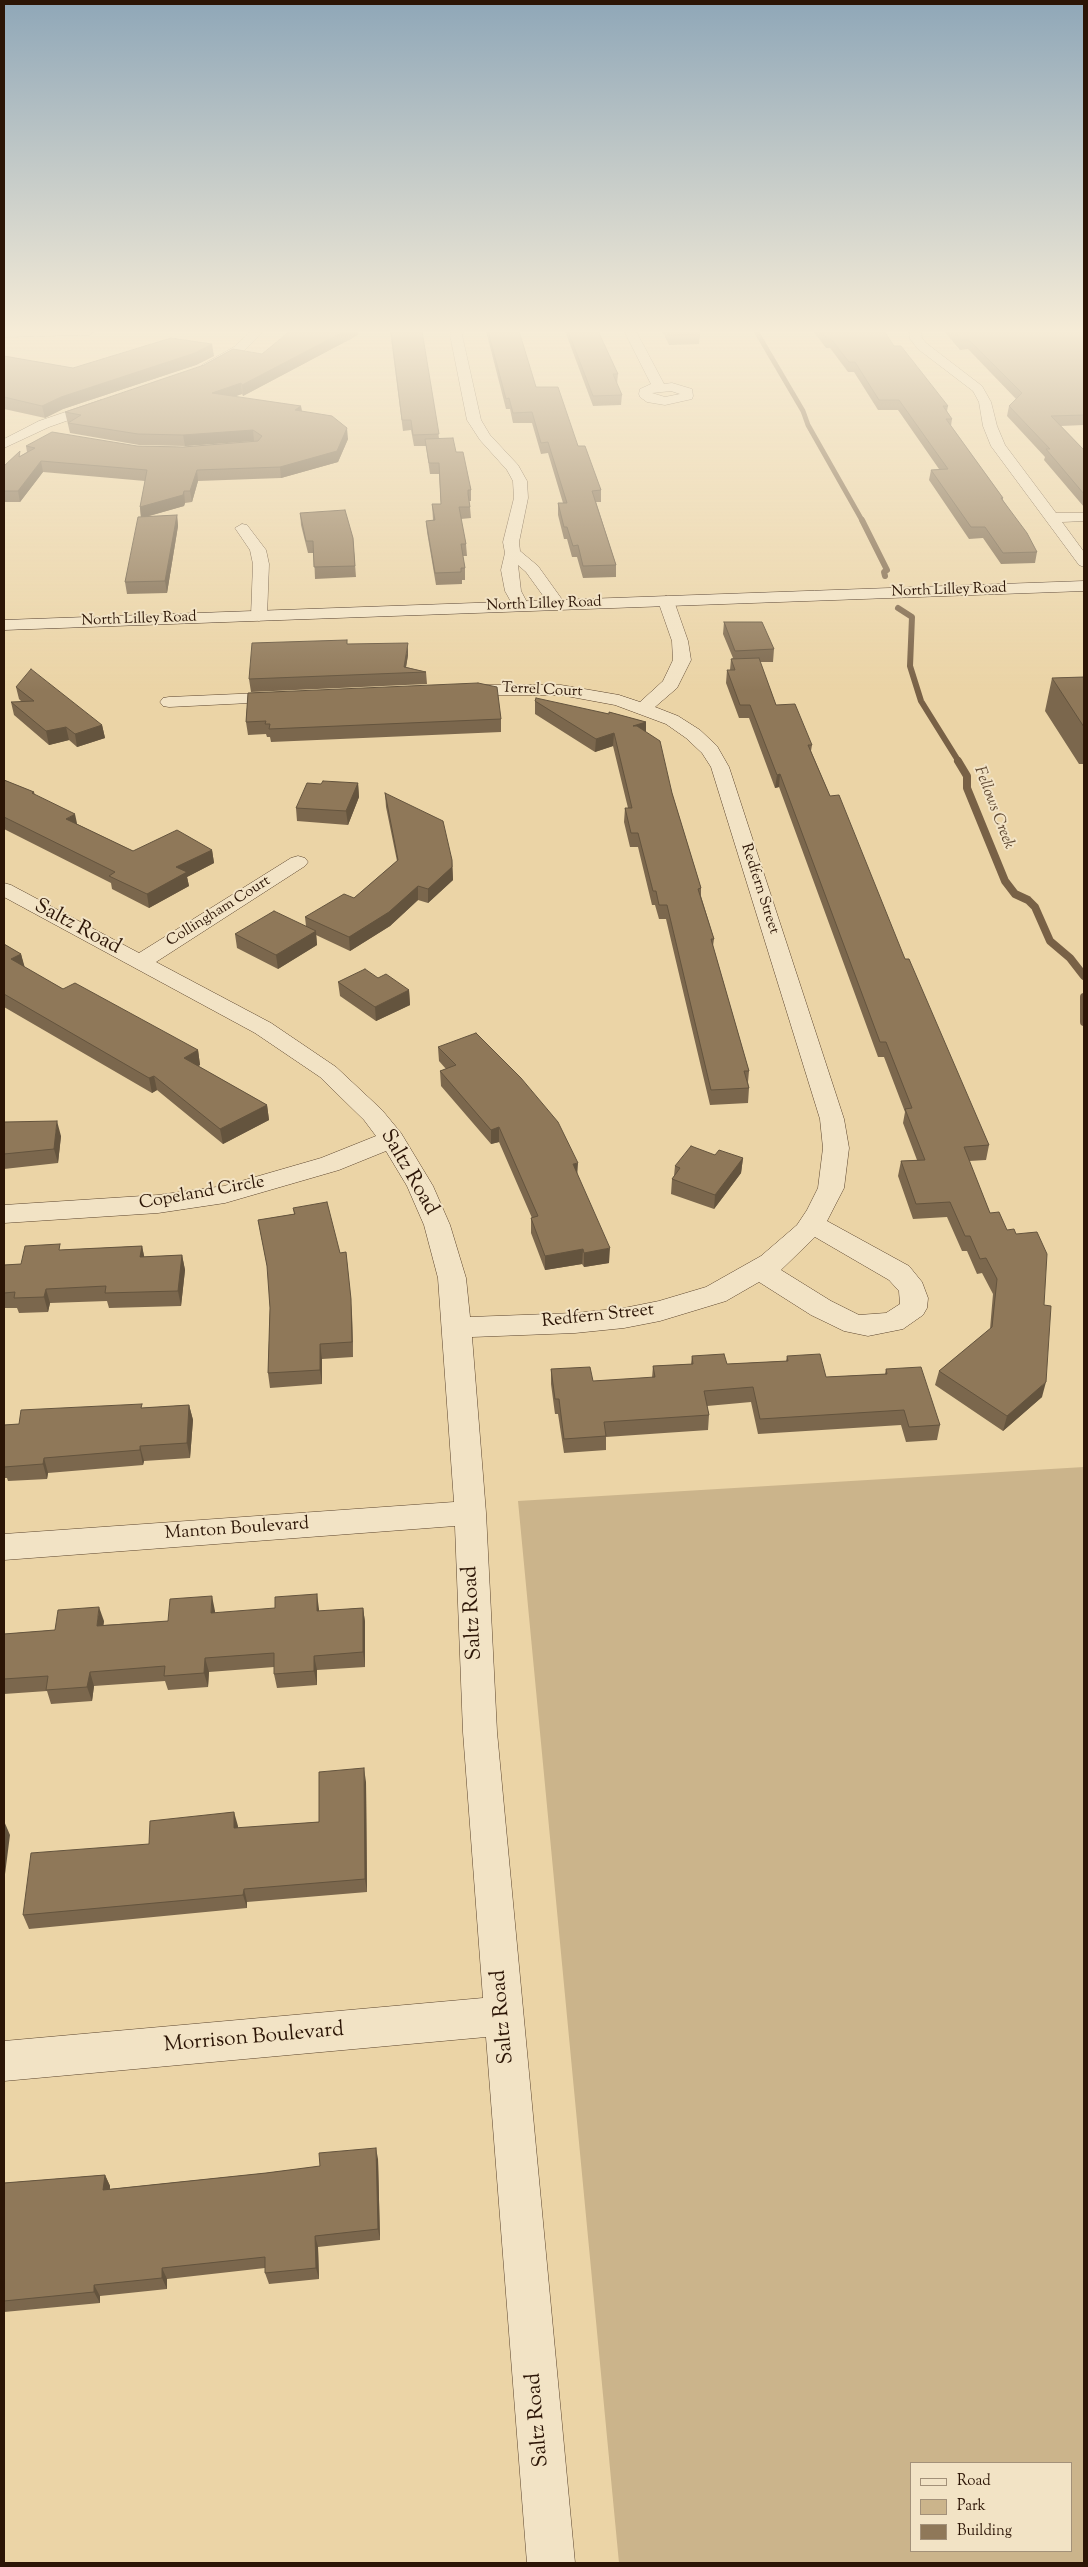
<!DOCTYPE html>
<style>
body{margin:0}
#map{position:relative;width:1088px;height:2567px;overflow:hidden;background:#ebd4a6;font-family:"Sorts Mill Goudy",serif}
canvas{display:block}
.frame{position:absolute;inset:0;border:5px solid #2c1506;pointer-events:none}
.legend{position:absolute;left:910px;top:2462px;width:162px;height:90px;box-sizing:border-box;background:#f2e3c5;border:1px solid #a39179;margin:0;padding:6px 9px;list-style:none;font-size:15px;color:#2c1506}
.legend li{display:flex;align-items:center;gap:10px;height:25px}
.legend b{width:25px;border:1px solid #a39179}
</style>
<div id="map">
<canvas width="1088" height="2567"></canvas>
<div class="frame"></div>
<ul class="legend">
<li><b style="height:6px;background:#f2e3c5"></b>Road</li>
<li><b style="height:14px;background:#cbb48b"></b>Park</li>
<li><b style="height:14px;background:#8f7859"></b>Building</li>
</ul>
</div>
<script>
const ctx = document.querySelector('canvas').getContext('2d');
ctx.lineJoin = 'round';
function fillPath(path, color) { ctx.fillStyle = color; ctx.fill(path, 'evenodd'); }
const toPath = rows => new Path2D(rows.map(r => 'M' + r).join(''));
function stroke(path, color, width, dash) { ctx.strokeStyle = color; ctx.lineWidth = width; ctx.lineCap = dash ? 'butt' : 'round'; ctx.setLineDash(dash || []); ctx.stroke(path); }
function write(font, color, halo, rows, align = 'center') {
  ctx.font = font + ' "Sorts Mill Goudy",serif'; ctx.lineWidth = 4; ctx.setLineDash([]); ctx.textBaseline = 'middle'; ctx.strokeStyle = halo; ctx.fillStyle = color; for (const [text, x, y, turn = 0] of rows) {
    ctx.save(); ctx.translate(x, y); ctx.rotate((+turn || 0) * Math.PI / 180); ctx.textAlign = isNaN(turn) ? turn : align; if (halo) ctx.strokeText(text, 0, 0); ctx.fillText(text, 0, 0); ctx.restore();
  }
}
fillPath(toPath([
 [1084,1467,1084,2563,619,2563,518,1501],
 [912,2463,1072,2463,1072,2551,912,2551]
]), '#cbb48b');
stroke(toPath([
 [756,331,803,411,808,425,863,522]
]), '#786146', 5);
stroke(toPath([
 [862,520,887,570,884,572,885,576],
 [898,608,912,617,910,666,921,701,959,762]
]), '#786146', 6);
stroke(toPath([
 [958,761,967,776,967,788,1005,881,1015,894,1028,900,1035,907,1050,941,1070,958,1084,976],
 [1084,997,1084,1022]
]), '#786146', 8);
const street = toPath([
 [4,331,95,331,89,335,4,337,4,331],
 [251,331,264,331,242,353,210,371,202,371,200,368,202,365,234,347,251,331],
 [452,331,464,331,462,335,481,420,490,435,518,465,527,481,528,498,519,542,520,551,538,566,566,605,564,608,552,608,526,572,518,565,521,591,529,606,527,609,515,609,505,591,501,570,505,553,503,542,514,498,513,481,507,470,480,440,467,420,450,335,452,331],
 [624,331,636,331,664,384,672,383,692,389,693,396,692,399,665,405,647,402,640,397,639,394,640,389,651,384,624,331],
 [671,391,680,394,665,397,652,393,671,391],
 [909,331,921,331,922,338,926,343,982,386,991,402,997,426,1005,445,1056,513,1084,513,1084,521,1062,522,1084,552,1084,567,1079,565,991,446,983,426,979,402,973,391,918,349,910,339,909,331],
 [101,400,107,404,106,407,49,427,4,448,4,439,39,421,101,400],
 [242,524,247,525,266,550,269,564,267,616,259,621,251,616,253,564,250,550,235,528,242,524],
 [666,596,674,601,688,641,691,660,677,688,655,707,678,716,700,730,717,746,729,767,844,1119,849,1148,844,1188,827,1221,909,1266,922,1282,928,1298,927,1308,923,1315,903,1329,868,1336,844,1331,811,1315,759,1282,726,1301,660,1321,624,1328,575,1333,472,1337,486,1513,497,1732,575,2563,527,2563,486,2037,4,2081,4,2041,483,1998,463,1732,455,1526,4,1560,4,1534,454,1502,438,1278,424,1225,407,1186,386,1151,339,1170,225,1203,158,1213,4,1223,4,1205,158,1195,224,1186,321,1158,376,1136,364,1120,320,1077,255,1033,4,897,4,883,11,885,139,953,291,858,298,856,305,858,308,862,305,866,156,962,271,1023,336,1067,382,1110,401,1133,433,1186,450,1225,466,1278,470,1317,575,1313,624,1308,659,1301,706,1287,761,1256,797,1225,807,1210,818,1188,823,1148,820,1119,711,767,702,753,686,738,666,724,615,705,561,695,460,695,454,694,451,690,454,686,460,685,561,685,619,695,640,702,663,681,673,660,672,641,658,601,666,596],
 [815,1237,889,1280,899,1291,900,1304,886,1313,859,1315,831,1301,781,1270,815,1237],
 [284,692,290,693,293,697,290,701,169,707,163,706,160,702,163,698,169,697,284,692]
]);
const secondary = toPath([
 [1084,581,1084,591,4,630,4,620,1084,581]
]);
stroke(street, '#5c452e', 1);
stroke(secondary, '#2c1506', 1);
fillPath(street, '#f2e3c5');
fillPath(secondary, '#f2e3c5');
fillPath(toPath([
 [290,331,357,331,358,335,243,396,242,394,233,397,301,406,302,411,348,439,338,462,281,478,198,481,192,502,185,503,184,506,146,517,177,515,178,526,167,593,127,594,125,582,141,517,140,507,145,481,43,472,20,502,5,502,4,504,4,466,27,452,26,446,137,446,183,447,254,441,185,446,139,445,70,433,65,412,262,354],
 [390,331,422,331,439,438,456,452,471,490,471,501,469,501,470,507,471,518,461,519,466,544,467,556,463,556,465,568,465,580,462,580,462,584,436,585,427,532,426,521,433,520,432,504,441,504,439,474,430,474,426,446,414,446,411,430,403,431],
 [486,331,519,331,536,387,578,446,601,490,601,502,596,502,616,565,616,577,583,578,577,557,572,557,567,539,564,539,558,515,558,503,563,503,548,453,541,454,532,423,513,423,510,409,506,409],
 [565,331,598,331,618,374,617,384,622,395,621,405,593,406],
 [662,331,698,331,700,334,699,344,669,345],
 [813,331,884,331,894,346,948,406,947,411,952,419,951,426,1003,498,1003,500,1037,552,1035,563,1001,564,983,538,969,539,929,480,931,470,939,469,898,410,878,410,854,372,848,372,830,348,826,348],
 [944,331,1084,331,1084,425,1061,426,1084,450,1084,507,1044,460,1045,457,1007,416,1009,406,1016,399,968,349,960,350],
 [4,356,73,368,214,356,196,365,63,409,45,418,4,409],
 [300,513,353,538,356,577,315,579,314,553,308,553,301,525],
 [724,622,774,649,773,662,760,662,776,705,812,745,811,751,830,796,989,1145,986,1160,969,1161,990,1213,1007,1230,1044,1305,1042,1397,1003,1431,935,1385,939,1371,990,1329,993,1294,982,1273,977,1274,967,1251,962,1251,947,1217,913,1219,898,1176,901,1161,917,1160,903,1123,905,1112,884,1057,878,1057,779,787,775,788,749,718,739,718,726,683,727,670,730,670,731,659,733,658,723,634],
 [347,644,408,655,406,667,426,672,427,684,251,692,249,679],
 [1084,677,1084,764,1079,764,1045,711,1052,678],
 [16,687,102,725,105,738,77,747,69,740,49,745,14,715,11,702,22,702,19,699],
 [248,693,501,719,501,732,271,742,270,737,267,737,266,734,248,735,246,722],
 [535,701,609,714,609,712,646,722,646,732,672,793,701,888,701,896,714,939,713,946,749,1071,748,1082,749,1088,748,1103,710,1105,666,919,659,919,655,905,652,905,638,847,630,847,624,822,625,808,628,808,613,746,595,752,535,714],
 [4,780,34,792,35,795,77,824,133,851,212,850,214,863,187,877,189,886,149,908,112,889,111,883,4,829],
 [358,783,359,797,348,825,297,821,296,808,321,784],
 [385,793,452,860,453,880,428,903,418,900,390,926,350,951,316,935,317,945,278,969,237,948,235,934,306,926,305,917,354,898,397,861,386,807],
 [4,944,21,954,24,967,63,989,198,1050,200,1065,198,1066,267,1105,269,1120,223,1144,157,1090,152,1093,4,1007],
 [378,978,409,990,410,1005,376,1021,340,996,338,982],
 [438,1047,577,1174,609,1263,584,1267,582,1264,545,1270,531,1233,531,1218,532,1218,499,1142,491,1144,441,1086,440,1071,446,1069,439,1061],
 [4,1122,61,1136,58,1163,4,1169],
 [715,1155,743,1158,741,1173,714,1209,671,1194,672,1179,674,1176,675,1166],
 [293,1208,352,1314,353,1357,322,1359,322,1384,270,1388,268,1373,270,1308,268,1271,258,1220,294,1214],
 [142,1246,144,1257,182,1255,185,1270,181,1306,109,1308,107,1301,50,1303,48,1312,19,1313,17,1308,4,1308,4,1265,21,1264,61,1250],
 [692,1356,727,1364,786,1361,787,1356,826,1377,885,1374,886,1369,940,1425,937,1440,906,1442,901,1425,758,1434,751,1402,707,1406,709,1415,708,1430,606,1437,606,1450,564,1453,558,1414,555,1414,551,1384,551,1369,593,1381,652,1378,653,1366,691,1364],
 [189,1405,193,1420,190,1458,144,1461,143,1465,48,1473,47,1479,8,1481,7,1478,4,1478,4,1425,19,1424,143,1408],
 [363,1608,365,1622,365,1667,317,1670,317,1685,277,1688,274,1674,274,1667,209,1672,208,1687,168,1690,165,1681,94,1686,92,1701,51,1704,47,1691,4,1694,4,1634,55,1630,104,1621,103,1625,168,1621,215,1611,215,1613,319,1611],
 [366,1782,367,1892,247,1902,247,1908,29,1929,23,1915,238,1826,238,1828,319,1822],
 [378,2159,380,2240,318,2247,319,2279,269,2284,265,2273,265,2268,167,2279,167,2289,100,2296,100,2303,4,2312,4,2183,105,2175,110,2186,110,2189,266,2173]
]), '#7b674d');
fillPath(toPath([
 [345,331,357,331,358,335,243,396,242,385],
 [212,344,214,356,196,365,63,409,45,418,42,406,61,397],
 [241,383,242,394,213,404,212,393],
 [301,406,302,417,295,410],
 [347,428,348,439,338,462,281,478,280,467],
 [253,430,254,441,185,446,183,435],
 [41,461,43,472,20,502,18,491],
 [197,470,198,481,192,502,190,491],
 [184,491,185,503,184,506,141,518,140,507],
 [177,515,178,526,167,593,165,581],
 [408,643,408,655,405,673,404,667],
 [646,722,646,735,633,726],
 [102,725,105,738,77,747,75,734],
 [66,727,69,740,49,745,46,731],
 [614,733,613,746,595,752,596,739],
 [780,774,779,787,775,788,777,775],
 [358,783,359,797,348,825,346,811],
 [75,814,78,828,66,819],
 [212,850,214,863,187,877,189,886,149,908,147,894,176,867],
 [452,860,453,880,428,903,428,889],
 [418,886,418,900,390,926,350,951,349,937],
 [316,931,317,945,278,969,276,955],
 [21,954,25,968,11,959],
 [409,990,410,1005,376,1021,375,1007],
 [198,1050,200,1065,187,1073,184,1058],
 [154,1076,157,1090,152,1093,149,1078],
 [267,1105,269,1120,223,1144,220,1129],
 [57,1121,61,1136,58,1163,54,1149],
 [499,1127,499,1142,491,1144,491,1130],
 [743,1158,741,1173,714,1209,715,1195],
 [578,1163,577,1178,573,1164],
 [142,1246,145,1260,140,1257],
 [610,1248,609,1263,584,1267,584,1253],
 [583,1249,582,1264,545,1270,545,1256],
 [346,1252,352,1314,353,1357],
 [182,1255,185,1270,181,1306,178,1291],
 [46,1289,50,1303,48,1312,44,1297],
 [320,1344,322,1359,322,1384,320,1370],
 [1046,1382,1042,1397,1003,1431,1007,1416],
 [189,1405,193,1420,190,1458,187,1443],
 [140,1446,144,1461,143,1465,140,1450],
 [44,1458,48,1473,47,1479,43,1464],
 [317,1594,319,1609,319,1626,317,1611],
 [212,1596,215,1611,214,1627,211,1613],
 [99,1607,104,1621,102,1640,97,1626],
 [363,1608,365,1622,365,1667,363,1652],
 [314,1656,317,1670,317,1685,314,1671],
 [205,1658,209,1672,208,1687,204,1673],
 [90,1672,94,1686,92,1701,87,1687],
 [364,1768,366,1782,367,1892,365,1879],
 [234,1812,238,1826,237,1842,234,1828],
 [4,1821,10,1835,4,1882],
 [244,1889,247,1902,247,1908,243,1895],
 [376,2148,378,2159,380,2240,378,2229],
 [105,2175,110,2186,109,2201,103,2190],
 [315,2236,318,2247,319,2279,316,2268],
 [162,2268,167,2279,167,2289,162,2278],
 [94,2285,100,2296,100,2303,94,2292]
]), '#64543e');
const building = toPath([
 [290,331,345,331,242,385,241,383,212,393,301,406,295,410,332,416,347,428,337,451,280,467,197,470,190,491,184,491,183,495,140,507,147,470,41,461,18,491,4,491,4,466,20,451,19,457,35,448,26,446,52,432,137,446,183,447,258,441,262,436,253,430,183,435,138,434,68,423,81,415,65,412,204,365,233,349,262,354,290,331],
 [391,331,422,331,439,434,413,435,411,420,402,420,391,331],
 [488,331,519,331,536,387,558,387,578,446,585,446,601,490,592,491,616,565,583,566,578,545,573,546,567,527,564,527,558,503,567,503,548,442,541,443,532,412,513,413,509,398,506,399,488,331],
 [568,331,598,331,618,374,613,374,622,395,593,396,568,331],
 [667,331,698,331,700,334,669,335,667,331],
 [821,331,884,331,894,346,901,346,948,406,943,406,952,419,946,419,1003,498,1001,498,1027,533,1037,552,1003,553,985,527,971,527,931,470,948,469,899,400,879,400,855,362,849,362,831,339,827,339,821,331],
 [954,331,1084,331,1084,415,1051,416,1084,450,1084,494,1046,449,1050,449,1009,406,1022,393,969,340,962,340,954,331],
 [171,338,212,344,195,353,61,397,42,406,4,397,4,356,73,368,171,338],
 [453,438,456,452,463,452,471,490,468,490,468,494,470,507,459,507,466,544,461,544,465,568,461,568,461,572,435,573,426,521,435,520,432,504,441,504,439,463,429,463,425,439,453,438],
 [345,510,353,538,355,566,314,567,313,541,306,541,300,513,345,510],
 [177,515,165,581,125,582,138,517,177,515],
 [724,622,762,622,774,649,735,651,724,622],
 [347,640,347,644,408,643,404,667,426,672,249,679,252,643,347,640],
 [759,658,776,705,795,704,812,745,808,745,830,796,839,795,905,959,909,959,989,1145,964,1147,990,1213,999,1212,1007,1230,1014,1229,1016,1234,1037,1232,1047,1254,1044,1305,1051,1306,1046,1382,1007,1416,939,1371,992,1327,997,1279,986,1258,980,1259,970,1236,965,1236,950,1202,916,1204,901,1161,925,1160,905,1109,912,1108,886,1042,880,1042,780,774,777,775,750,705,740,705,727,670,735,670,731,659,759,658],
 [31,669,102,725,75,734,66,727,46,731,11,702,34,701,16,687,31,669],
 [1084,677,1084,727,1052,678,1084,677],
 [478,683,497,687,501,719,269,729,270,724,265,724,266,721,246,722,248,693,478,683],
 [536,698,609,714,609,712,646,722,633,726,637,726,660,741,672,793,701,888,698,889,714,939,711,939,749,1071,744,1071,749,1088,711,1090,667,905,659,905,656,891,653,891,638,833,631,833,625,808,632,808,614,733,596,739,535,701,536,698],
 [4,780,34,792,32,793,75,814,66,819,133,851,177,830,212,850,176,867,187,872,147,894,109,876,115,872,4,817,4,780],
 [323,781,358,783,346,811,296,808,307,783,321,784,323,781],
 [385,793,443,821,452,860,452,867,428,889,418,886,389,912,349,937,305,917,344,894,354,898,398,860,385,793],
 [274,911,316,931,276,955,235,934,274,911],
 [4,944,21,954,11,959,63,989,75,983,198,1050,184,1058,267,1105,220,1129,154,1076,149,1078,4,994,4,944],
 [365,969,378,978,386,974,409,990,375,1007,338,982,365,969],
 [476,1033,521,1078,558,1122,578,1163,573,1164,610,1248,584,1253,583,1249,545,1256,531,1218,538,1216,499,1127,491,1130,440,1071,456,1065,438,1047,476,1033],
 [57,1121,54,1149,4,1154,4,1122,57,1121],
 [691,1146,715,1155,719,1150,743,1158,715,1195,672,1179,680,1168,675,1166,691,1146],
 [327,1202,340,1253,346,1252,351,1299,352,1342,320,1344,320,1370,268,1373,270,1308,267,1266,258,1220,295,1214,293,1208,327,1202],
 [60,1244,59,1250,142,1246,140,1257,182,1255,178,1291,105,1293,106,1286,46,1289,44,1297,14,1298,15,1292,4,1293,4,1265,21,1264,25,1246,60,1244],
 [724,1354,727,1364,788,1361,787,1356,820,1354,826,1377,887,1374,886,1369,921,1367,940,1425,909,1427,904,1410,760,1419,753,1387,704,1391,709,1415,604,1422,606,1436,564,1439,559,1399,555,1399,551,1369,590,1367,593,1381,655,1377,653,1366,693,1364,692,1356,724,1354],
 [142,1404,141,1408,189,1405,187,1443,140,1446,140,1450,44,1458,43,1464,4,1467,4,1425,19,1424,21,1410,142,1404],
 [317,1594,317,1611,363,1608,363,1652,314,1656,314,1671,274,1674,274,1653,205,1658,204,1673,164,1676,165,1666,90,1672,87,1687,46,1690,48,1676,4,1679,4,1634,55,1630,58,1610,99,1607,97,1626,168,1621,170,1599,212,1596,211,1613,275,1608,275,1597,317,1594],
 [364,1768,365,1879,244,1889,243,1895,23,1915,31,1853,149,1844,150,1821,234,1812,234,1828,319,1822,319,1772,364,1768],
 [376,2148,378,2229,315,2236,316,2268,265,2273,265,2257,162,2268,162,2278,94,2285,94,2292,4,2301,4,2183,105,2175,103,2190,266,2173,320,2166,319,2153,376,2148]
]);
fillPath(building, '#8f7859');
stroke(building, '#64543e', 1);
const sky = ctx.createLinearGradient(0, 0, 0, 691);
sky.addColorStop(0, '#8fa7b8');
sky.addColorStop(0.48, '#f6ecd7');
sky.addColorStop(1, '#f6ecd700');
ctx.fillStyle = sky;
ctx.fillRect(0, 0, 1088, 691);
write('15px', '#2c1506', '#f2e3c5', [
 ["North Lilley Road",949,591,-2],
 ["North Lilley Road",544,605,-2],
 ["North Lilley Road",139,620,-2],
 ["Terrel Court",542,691,3],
 ["Redfern Street",759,889,72],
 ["Collingham Court",219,912,-32]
]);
write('italic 16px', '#5e4730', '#f2e3c5', [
 ["Fellows Creek",993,808,69]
]);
write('18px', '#2c1506', '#f2e3c5', [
 ["Copeland Circle",202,1194,-10],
 ["Redfern Street",598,1317,-6],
 ["Manton Boulevard",237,1530,-4]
]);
write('21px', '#2c1506', '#f2e3c5', [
 ["Saltz Road",77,928,28],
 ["Saltz Road",408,1173,60],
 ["Saltz Road",474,1613,-93],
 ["Saltz Road",504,2017,-95],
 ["Morrison Boulevard",254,2039,-5],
 ["Saltz Road",539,2420,-95]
]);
</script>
